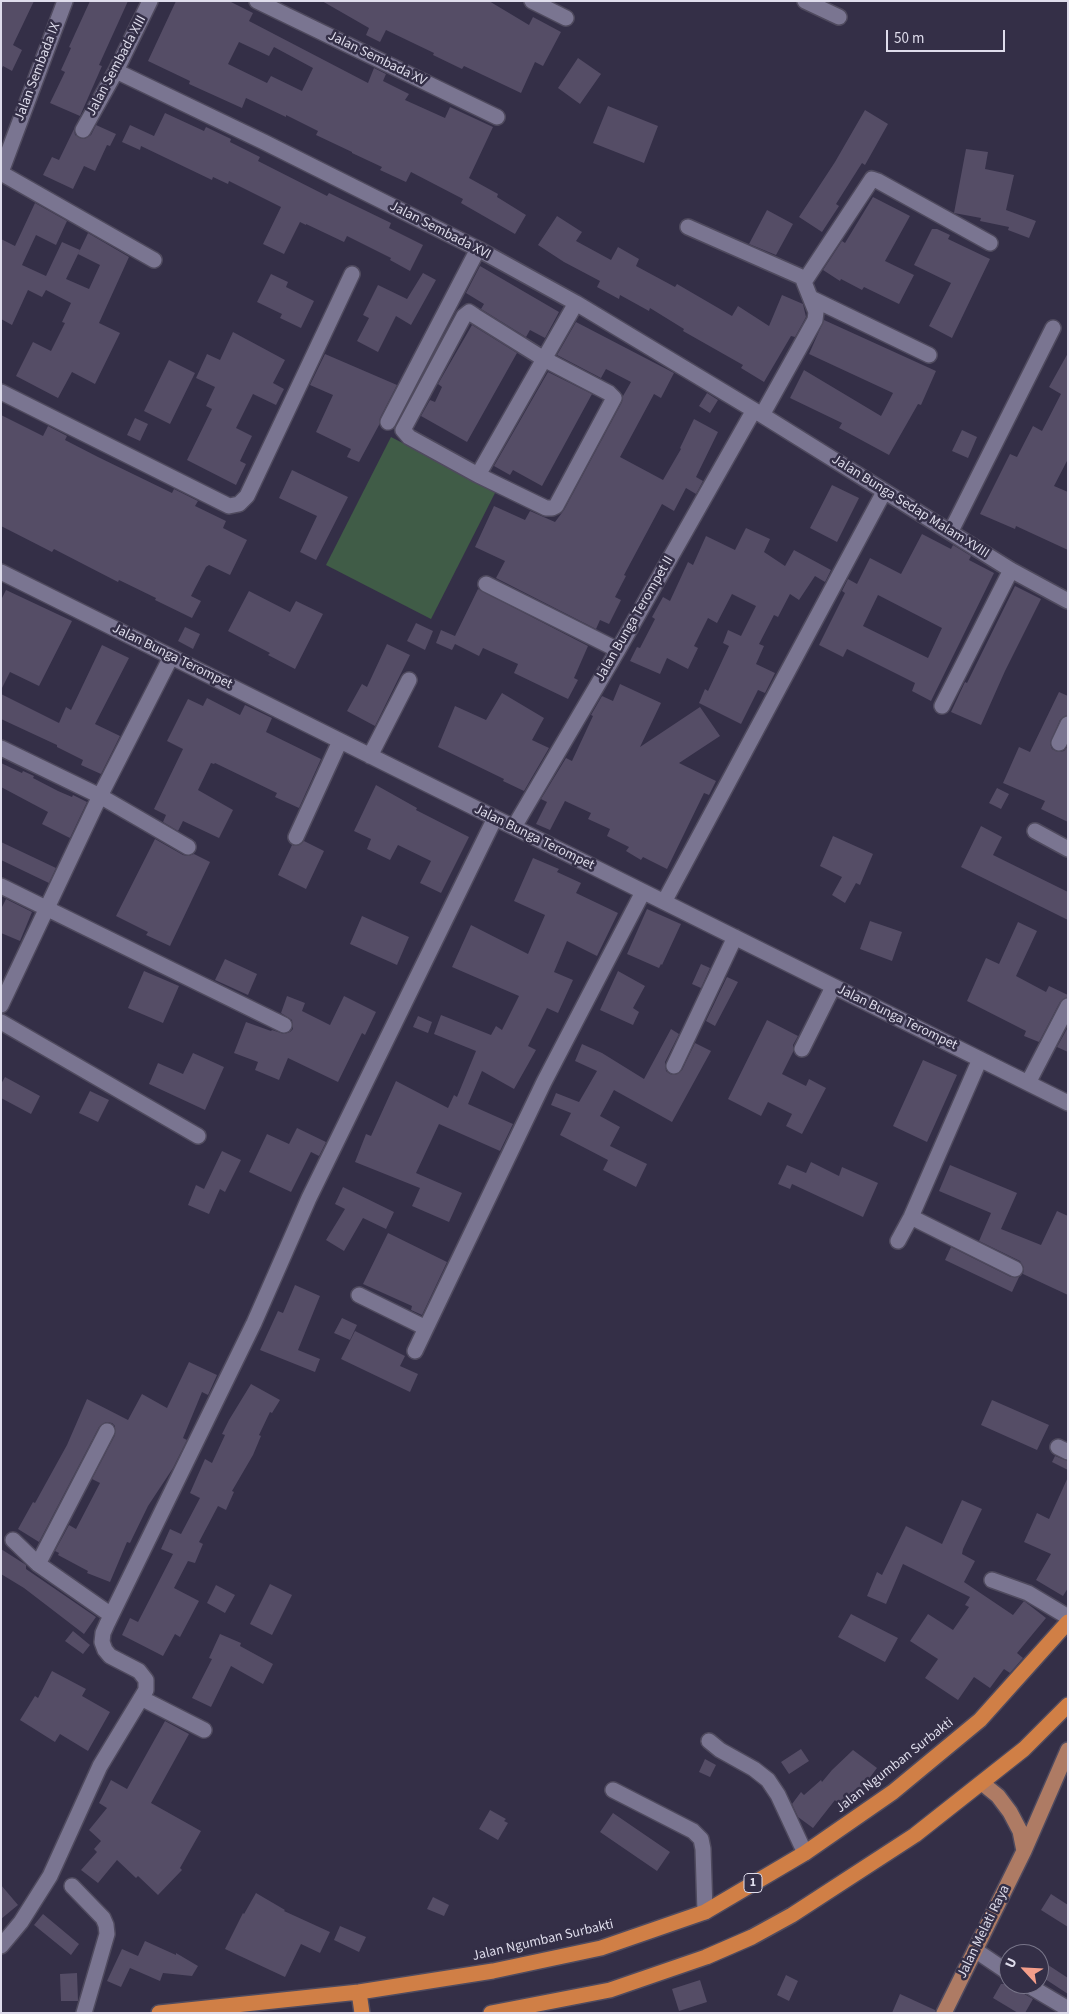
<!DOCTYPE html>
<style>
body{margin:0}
#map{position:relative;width:1069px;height:2014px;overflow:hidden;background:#342f47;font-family:"Source Sans 3",sans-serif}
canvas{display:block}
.frame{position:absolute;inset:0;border:2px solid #dfddec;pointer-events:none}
.north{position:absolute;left:999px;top:1944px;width:50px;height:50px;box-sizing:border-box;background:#342f47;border:1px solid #787589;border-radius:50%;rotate:295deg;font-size:14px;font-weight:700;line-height:20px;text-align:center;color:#dfddec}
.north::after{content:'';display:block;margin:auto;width:18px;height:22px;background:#f49e8a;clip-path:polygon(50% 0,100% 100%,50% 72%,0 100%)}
.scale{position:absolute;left:886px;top:30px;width:119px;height:22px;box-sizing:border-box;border:2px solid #dfddec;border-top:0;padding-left:6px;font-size:15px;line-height:18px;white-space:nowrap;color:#dfddec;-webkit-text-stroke:4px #342f47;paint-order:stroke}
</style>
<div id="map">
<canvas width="1069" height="2014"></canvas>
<div class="frame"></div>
<div class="north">U</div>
<div class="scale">50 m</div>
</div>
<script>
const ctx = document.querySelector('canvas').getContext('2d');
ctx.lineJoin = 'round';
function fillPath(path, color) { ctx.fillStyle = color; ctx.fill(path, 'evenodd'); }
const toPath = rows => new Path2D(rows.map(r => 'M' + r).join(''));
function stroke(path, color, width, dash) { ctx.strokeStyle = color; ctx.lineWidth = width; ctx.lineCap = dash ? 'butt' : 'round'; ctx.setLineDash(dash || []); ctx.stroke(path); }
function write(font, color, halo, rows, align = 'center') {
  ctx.font = font + ' "Source Sans 3",sans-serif'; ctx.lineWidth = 5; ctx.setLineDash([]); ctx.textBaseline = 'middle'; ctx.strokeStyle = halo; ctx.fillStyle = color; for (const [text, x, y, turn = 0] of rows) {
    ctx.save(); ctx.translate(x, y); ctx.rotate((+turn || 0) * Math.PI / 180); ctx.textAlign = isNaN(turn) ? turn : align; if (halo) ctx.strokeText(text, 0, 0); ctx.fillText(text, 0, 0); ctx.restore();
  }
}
fillPath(toPath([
 [391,437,496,491,431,619,326,565]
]), '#405c47');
fillPath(toPath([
 [1,1,34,1,13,45,22,50,12,71,3,66,1,70],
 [90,1,128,1,99,65,102,66,80,116,50,103,65,72,61,70,71,48,69,47],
 [176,1,229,1,253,13,249,21,368,83,374,68,386,74,383,81,409,94,405,100,445,118,450,107,493,127,469,178,498,194,497,197,526,215,515,234,461,203,463,199,411,172,406,182,380,170,382,167,352,153,352,152,316,135,318,131,286,115,286,117,246,98,242,108,189,84,190,81,148,61],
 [239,42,269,56,274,47,313,68,302,91,271,76,267,83,228,64],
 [322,1,489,1,529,25,533,17,561,32,543,66,535,62,521,93,464,66,462,69,433,55,434,53,386,30,380,42,366,35,369,28],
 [578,58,601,74,580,104,558,88],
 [608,106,658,126,644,163,593,143],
 [865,110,888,124,865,165,862,163,836,204,839,206,822,232,799,217,835,162],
 [165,113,204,131,206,127,231,139,230,142,260,157,258,161,327,196,329,193,391,223,389,228,423,245,410,271,390,260,391,258,347,236,344,242,306,224,306,225,300,222,284,254,263,244,281,207,229,181,228,184,213,177,212,180,141,146,140,150,122,142,130,125,154,136],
 [96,125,116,134,110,146,107,145,95,171,84,166,73,189,43,175,52,157,59,160,74,129,75,135,84,139,91,135],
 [966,149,988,152,985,169,1014,175,1006,210,1036,221,1029,238,1008,230,1009,227,980,221,981,218,954,213],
 [873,197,910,216,885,261,914,275,899,304,864,287,862,290,841,279,840,281,823,270,842,241,845,243],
 [35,203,67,221,56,245,36,235,22,265,46,276,62,242,80,250,66,279,89,289,100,265,78,254,88,233,129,257,99,323,120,333,95,384,72,372,58,398,16,376,33,342,51,351,65,323,62,322,71,303,46,290,42,297,28,290,12,325,1,319,1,239,15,246],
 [767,210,793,224,776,255,749,244],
 [557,216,582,232,576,241,611,260,618,247,639,259,636,266,675,287,677,284,732,316,738,306,769,326,782,295,803,304,806,317,795,337,791,336,764,382,741,368,743,365,683,331,684,329,650,308,649,311,620,295,619,299,597,287,600,281,564,262,538,245],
 [932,229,937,229,950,235,948,239,990,259,952,338,929,326,951,283,914,265],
 [480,266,559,312,545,338,530,330,526,337,481,309,484,304,466,293],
 [423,273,436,280,411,325,396,316,378,352,357,341,369,318,363,315,378,285,407,299],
 [271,274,288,282,286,287,314,301,301,328,280,318,282,314,257,302],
 [824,320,936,371,921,405,918,404,889,455,839,428,842,423,790,398,804,370,881,416,893,393,809,354],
 [576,322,674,373,661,398,654,394,620,457,663,480,681,449,680,448,694,419,718,432,696,477,703,481,696,494,686,488,674,511,662,504,624,575,626,576,615,597,621,600,609,624,600,620,596,629,496,578,505,561,475,547,494,506,525,520,530,511,555,522,564,510,622,402,623,396,631,382,606,369,601,378,557,355],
 [472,325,517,353,467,442,421,416,430,400,435,402,442,387,438,384],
 [233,332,285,360,273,383,284,389,276,405,253,394,236,428,252,436,240,461,246,464,236,485,187,460,212,409,206,406,215,387,196,378,207,354,220,360],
 [1068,353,1068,459,1054,486,1068,492,1068,550,1016,526,1015,529,980,514,1010,454,1017,457,1033,426,1042,431,1061,394,1049,387],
 [325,354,397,385,380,418,379,425,359,462,347,457,351,449,316,432,333,395,310,385],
 [169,360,195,373,170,424,144,411],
 [548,372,592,394,542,486,513,470,510,475,494,466],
 [707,393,718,400,710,413,699,406],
 [1,415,43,436,48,426,67,436,65,440,98,457,172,493,174,489,198,501,195,506,226,521,223,528,247,540,230,575,209,565,206,567,191,596,201,601,192,618,155,600,156,598,119,580,118,582,54,549,52,552,1,526],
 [135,418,148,424,140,441,127,435],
 [962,430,977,437,968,458,952,451],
 [292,470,348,497,316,560,300,552,317,516,279,498],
 [832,485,859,498,837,542,810,528],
 [746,528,770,539,764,552,785,566,794,550,831,570,825,582,815,576,799,600,790,594,778,617,774,615,759,644,764,646,756,664,775,673,765,693,758,690,741,724,699,703,705,689,708,691,729,646,723,643,728,630,741,636,756,606,732,594,717,623,708,618,694,646,698,648,688,669,667,658,660,674,630,661,637,647,640,648,655,619,652,617,663,597,670,601,688,562,693,565,706,536,735,550],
 [922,534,951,549,953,545,971,556,969,560,994,573,931,701,912,691,915,683,847,649,843,657,819,645,845,593,842,591,848,579,857,584,870,558,901,574],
 [878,595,942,628,928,658,863,626],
 [1015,586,1041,599,1005,671,981,725,951,712,965,682,967,683],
 [478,589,588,646,574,678,578,680,568,699,514,673,518,664,483,648,479,656,455,644,452,650,436,643,441,630,455,636],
 [6,590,72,621,39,686,10,672,1,690,1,600],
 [249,591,290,612,296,601,323,614,295,669,268,655,270,653,228,631],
 [416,623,433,631,425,650,407,641],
 [185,627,200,634,193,649,178,641],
 [387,644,410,655,375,726,347,711,362,684,367,687],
 [102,645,129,658,95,724,120,736,101,774,81,765,83,760,57,747,57,745,1,719,1,694,59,723,66,707,71,710],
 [620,684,661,703,640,747,700,707,720,736,679,763,716,781,709,795,704,793,667,869,643,857,641,860,626,851,629,847,607,836,610,829,588,819,591,813,565,801,550,830,536,824,547,802,541,799,566,758,572,761,593,716,591,715,602,696,613,701],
 [1059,692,1068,696,1068,715,1060,720,1050,743,1052,749,1059,752,1064,751,1068,746,1068,822,1041,809,1045,801,1003,783,1019,747,1030,752],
 [502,693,544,718,532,740,549,748,524,791,503,781,504,779,438,747,455,706,486,720],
 [207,698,240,715,245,705,272,718,266,732,321,759,299,808,275,797,277,793,215,763,214,764,211,763,198,790,233,810,219,838,183,821,178,831,163,822,166,815,154,809,183,749,167,741,188,699,203,706],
 [1,763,22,773,23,771,34,776,33,778,58,791,72,797,73,795,87,802,70,838,42,824,48,812,1,787],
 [376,785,417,808,416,810,469,837,441,893,420,883,431,861,398,845,390,860,367,849,371,839,354,831],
 [997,788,1009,794,1001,809,989,803],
 [981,826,1002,837,993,855,1068,892,1068,920,961,867],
 [833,836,873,854,860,885,856,883,845,903,832,895,842,877,820,866],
 [155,839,183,855,188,856,194,854,210,862,170,946,146,935,148,932,116,916],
 [304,841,324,851,306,889,278,875,292,845,297,846],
 [1,842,56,868,49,883,1,860],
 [533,858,559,869,557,872,581,883,576,893,618,913,597,956,567,941,554,972,573,980,558,1013,547,1008,528,1046,536,1050,514,1089,482,1071,468,1104,513,1124,500,1151,439,1124,416,1173,462,1193,449,1222,412,1206,420,1188,355,1162,366,1134,371,1136,396,1081,448,1108,454,1095,457,1097,476,1051,434,1034,441,1015,491,1035,496,1026,502,1030,519,996,452,967,471,925,528,954,545,915,514,901],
 [6,899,32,912,20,941,1,933,1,909],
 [647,909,681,924,662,965,661,964,659,968,627,954],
 [362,916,409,937,397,965,350,944],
 [870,921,902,932,892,961,860,949],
 [1018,922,1037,931,1016,976,1046,992,1049,986,1068,995,1068,997,1060,1002,1039,1042,1024,1036,1026,1031,967,1001,986,958,999,964],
 [225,959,257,974,248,995,215,980],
 [701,964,710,968,701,988,692,984],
 [144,971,179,986,163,1023,128,1008],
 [618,971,645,986,633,1008,639,1012,633,1025,600,1010],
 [727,977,738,982,715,1026,706,1021],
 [287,996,305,1003,302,1011,330,1025,344,996,376,1012,365,1035,362,1033,338,1082,288,1058,279,1080,255,1070,258,1062,234,1053,246,1022,271,1031,272,1030,284,1034,290,1032,293,1029,292,1020,281,1013],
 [418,1016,432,1022,428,1033,413,1027],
 [767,1020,798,1036,793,1045,793,1052,782,1074,806,1086,809,1079,826,1088,802,1134,786,1126,792,1114,768,1102,761,1116,728,1099],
 [1068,1027,1068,1052,1057,1047],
 [671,1029,679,1034,665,1062,666,1071,670,1074,675,1075,682,1070,695,1043,711,1051,672,1122,614,1090,600,1116,620,1127,610,1146,647,1164,636,1187,603,1170,608,1160,560,1135,571,1113,551,1105,556,1093,579,1102,597,1071,575,1061,582,1044,602,1053,644,1079],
 [193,1053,224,1067,205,1110,149,1084,158,1063,183,1074],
 [923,1060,957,1075,927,1142,893,1126],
 [5,1077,40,1096,31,1114,1,1098,1,1084],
 [90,1091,109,1100,98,1122,79,1113],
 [297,1128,326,1142,319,1156,311,1152,291,1192,249,1172,267,1134,289,1144],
 [222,1151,241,1160,225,1192,220,1189,209,1214,188,1205,196,1185,204,1189],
 [811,1162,839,1176,842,1167,878,1183,863,1217,792,1184,790,1189,778,1184,787,1165,806,1173],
 [950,1165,1017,1193,1001,1229,1041,1245,1057,1211,1068,1216,1068,1295,1023,1274,1024,1268,1020,1261,979,1241,991,1213,939,1191],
 [343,1187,394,1212,386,1229,363,1218,344,1251,326,1240,345,1209,335,1204],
 [388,1233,447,1262,422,1315,411,1310,412,1306,363,1284],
 [951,1247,1011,1277,1019,1277,1012,1292,945,1260],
 [295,1285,320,1296,298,1350,320,1359,315,1372,260,1350,278,1311,283,1313],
 [342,1318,357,1325,350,1340,334,1333],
 [355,1331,405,1356,400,1366,418,1374,410,1392,341,1359],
 [189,1362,217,1375,208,1395,202,1392,183,1438,187,1440,173,1468,148,1506,130,1543,127,1542,110,1582,87,1573,88,1571,58,1555,59,1553,55,1551,69,1525,76,1529,100,1483,92,1479,115,1435,115,1426,112,1423,106,1422,99,1427,39,1542,18,1529,33,1502,35,1503,67,1445,87,1399,128,1420,142,1394,167,1408],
 [251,1384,280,1400,272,1413,270,1412,259,1435,261,1436,253,1455,232,1491,234,1492,226,1510,218,1506,199,1542,203,1544,195,1563,188,1561,174,1588,199,1601,180,1637,175,1634,163,1656,122,1635,130,1618,138,1622,173,1554,161,1549,170,1529,181,1534,200,1498,190,1493,205,1459,212,1463,225,1435,222,1434,229,1420],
 [992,1400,1049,1425,1037,1450,981,1425],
 [1055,1456,1068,1461,1068,1470,1052,1462],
 [1068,1477,1068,1588,1063,1596,1036,1580,1051,1554,1024,1542,1037,1513,1049,1519],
 [962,1500,982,1509,963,1549,962,1554,975,1561,964,1582,1013,1615,1024,1601,1046,1618,1017,1653,1023,1658,1010,1673,1004,1669,990,1688,974,1677,958,1700,925,1678,938,1659,910,1641,928,1614,953,1630,969,1607,965,1605,970,1597,903,1564,886,1604,867,1596,877,1572,882,1575,906,1526,942,1544],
 [1,1549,23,1563,26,1565,26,1569,96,1617,84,1634,24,1588,1,1574],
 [270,1584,292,1595,272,1635,250,1624],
 [216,1585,235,1595,225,1613,207,1603],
 [851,1614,898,1638,885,1662,838,1637],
 [73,1631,90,1645,83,1654,65,1641],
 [220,1634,241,1643,240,1646,273,1664,263,1684,231,1666,211,1707,192,1698,212,1659,209,1658],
 [52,1671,86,1689,82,1696,110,1712,88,1751,60,1734,55,1742,20,1720,35,1696,38,1698],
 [165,1721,189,1734,151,1803,201,1831,180,1868,182,1870,158,1895,138,1876,136,1878,117,1860,98,1883,81,1870,97,1852,94,1849,101,1841,89,1830,107,1808,99,1803,111,1780,127,1789],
 [801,1749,809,1761,789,1774,781,1762],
 [853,1750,877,1768,855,1797,842,1809,835,1800,813,1828,798,1817,792,1804,801,1792,804,1795,821,1780,822,1782,832,1770],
 [705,1759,716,1765,710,1777,699,1772],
 [490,1810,506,1819,504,1821,508,1823,498,1840,479,1829],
 [613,1813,670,1852,657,1871,600,1832],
 [1,1885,18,1905,1,1919],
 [256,1893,285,1910,284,1911,330,1932,320,1953,301,1944,285,1977,225,1949,243,1913,244,1914],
 [1051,1894,1068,1905,1068,1927,1041,1910],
 [433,1897,449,1905,444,1916,427,1909],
 [43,1914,79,1944,71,1955,34,1925],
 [340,1926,366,1937,359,1952,334,1940],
 [145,1941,176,1955,176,1953,198,1966,192,1976,163,1973,160,1981,130,1968,121,1987,107,1981,122,1949,138,1956],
 [1039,1959,1068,1978,1068,1994,1039,1975],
 [77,1973,78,2001,61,2001,60,1974],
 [786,1975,798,1981,789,2001,777,1995],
 [700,1980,707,2002,679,2011,672,1989],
 [1001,1984,1017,1984,1021,1992,1033,1999,1025,2013,1018,2013,993,1998],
 [900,1994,935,2010,935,2013,892,2013]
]), '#554d66');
const minor = toPath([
 [257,1,497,117],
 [532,1,566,18],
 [805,1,839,17],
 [116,71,264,142,478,249,576,303,762,415,1011,570,1068,601],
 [83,130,116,71,150,1],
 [1,172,65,1],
 [1,173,154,260],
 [688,227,806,279],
 [811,298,929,355],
 [1,392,229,506,239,504,247,496,352,274],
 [762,415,815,320,816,312,804,282,872,179,878,181,990,243],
 [388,422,478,249],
 [478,475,546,508,552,508,556,506,614,398,609,393,544,359,475,316,469,312,464,316,403,430,409,437,478,475,544,359,576,303],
 [951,531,1053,328],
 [1,572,1068,1103],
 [486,584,618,650],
 [942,706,1011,570],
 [1059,743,1068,724],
 [1,748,100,796,188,847],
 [370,756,409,680],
 [514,827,618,650,754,410],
 [1035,831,1068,849],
 [296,837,340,741],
 [1,886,284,1025],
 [664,902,884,492],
 [1,1005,100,796,171,657],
 [1,1022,198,1136],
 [802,1049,833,987],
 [674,1066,735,937],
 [1028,1083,1068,1006],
 [911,1217,1015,1269],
 [898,1241,911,1217,980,1059],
 [359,1295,426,1328],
 [415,1351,544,1082,643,892],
 [1058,1447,1068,1452],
 [13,1540,38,1564,111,1615],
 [38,1564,107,1431],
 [992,1580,1028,1593,1068,1617],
 [141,1698,204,1730],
 [709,1741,720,1750,754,1769,768,1780,778,1795,805,1853],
 [613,1790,693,1831,701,1839,703,1849,705,1912],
 [72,1886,103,1918,106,1925,107,1934,84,2013],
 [1,1946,21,1922,50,1876,100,1766,146,1690,146,1680,139,1671,110,1656,105,1650,102,1642,103,1633,107,1624,254,1323,309,1198,495,818],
 [975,1950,1009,1973],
 [1026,1984,1068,2009]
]);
const major = toPath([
 [982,1783,998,1796,1010,1812,1020,1831,1024,1851],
 [944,2013,1024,1851,1068,1750]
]);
const highway = toPath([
 [359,1992,362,2013],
 [159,2013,359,1992,493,1971,601,1948,705,1912,805,1853,893,1792,980,1720,1068,1622],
 [491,2013,610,1990,706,1957,752,1937,792,1915,915,1835,1024,1749,1068,1705]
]);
stroke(minor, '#4f4a5e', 18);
stroke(major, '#4f4a5e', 18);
stroke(highway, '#4f4a5e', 18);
stroke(minor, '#7a7591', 15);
stroke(major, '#ae7b64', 15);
stroke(highway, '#d07f46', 15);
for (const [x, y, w] of [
 [753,1883,18]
]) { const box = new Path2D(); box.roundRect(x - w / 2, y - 9.5, w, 19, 4); ctx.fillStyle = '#342f47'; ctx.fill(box); stroke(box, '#dfddec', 1); }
write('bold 12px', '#dfddec', null, [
 ["1",753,1883]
]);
write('14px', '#dfddec', '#342f47', [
 ["Jalan Sembada XV",377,59,26],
 ["Jalan Sembada XIII",117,66,-62],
 ["Jalan Sembada IX",38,72,-69],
 ["Jalan Sembada XVI",440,231,27],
 ["Jalan Bunga Sedap Malam XVIII",910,507,32],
 ["Jalan Bunga Terompet II",635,619,-60],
 ["Jalan Bunga Terompet",172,657,26],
 ["Jalan Bunga Terompet",534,838,26],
 ["Jalan Bunga Terompet",897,1018,26],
 ["Jalan Ngumban Surbakti",895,1766,-38],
 ["Jalan Melati Raya",984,1932,-64],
 ["Jalan Ngumban Surbakti",543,1941,-13]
]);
</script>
